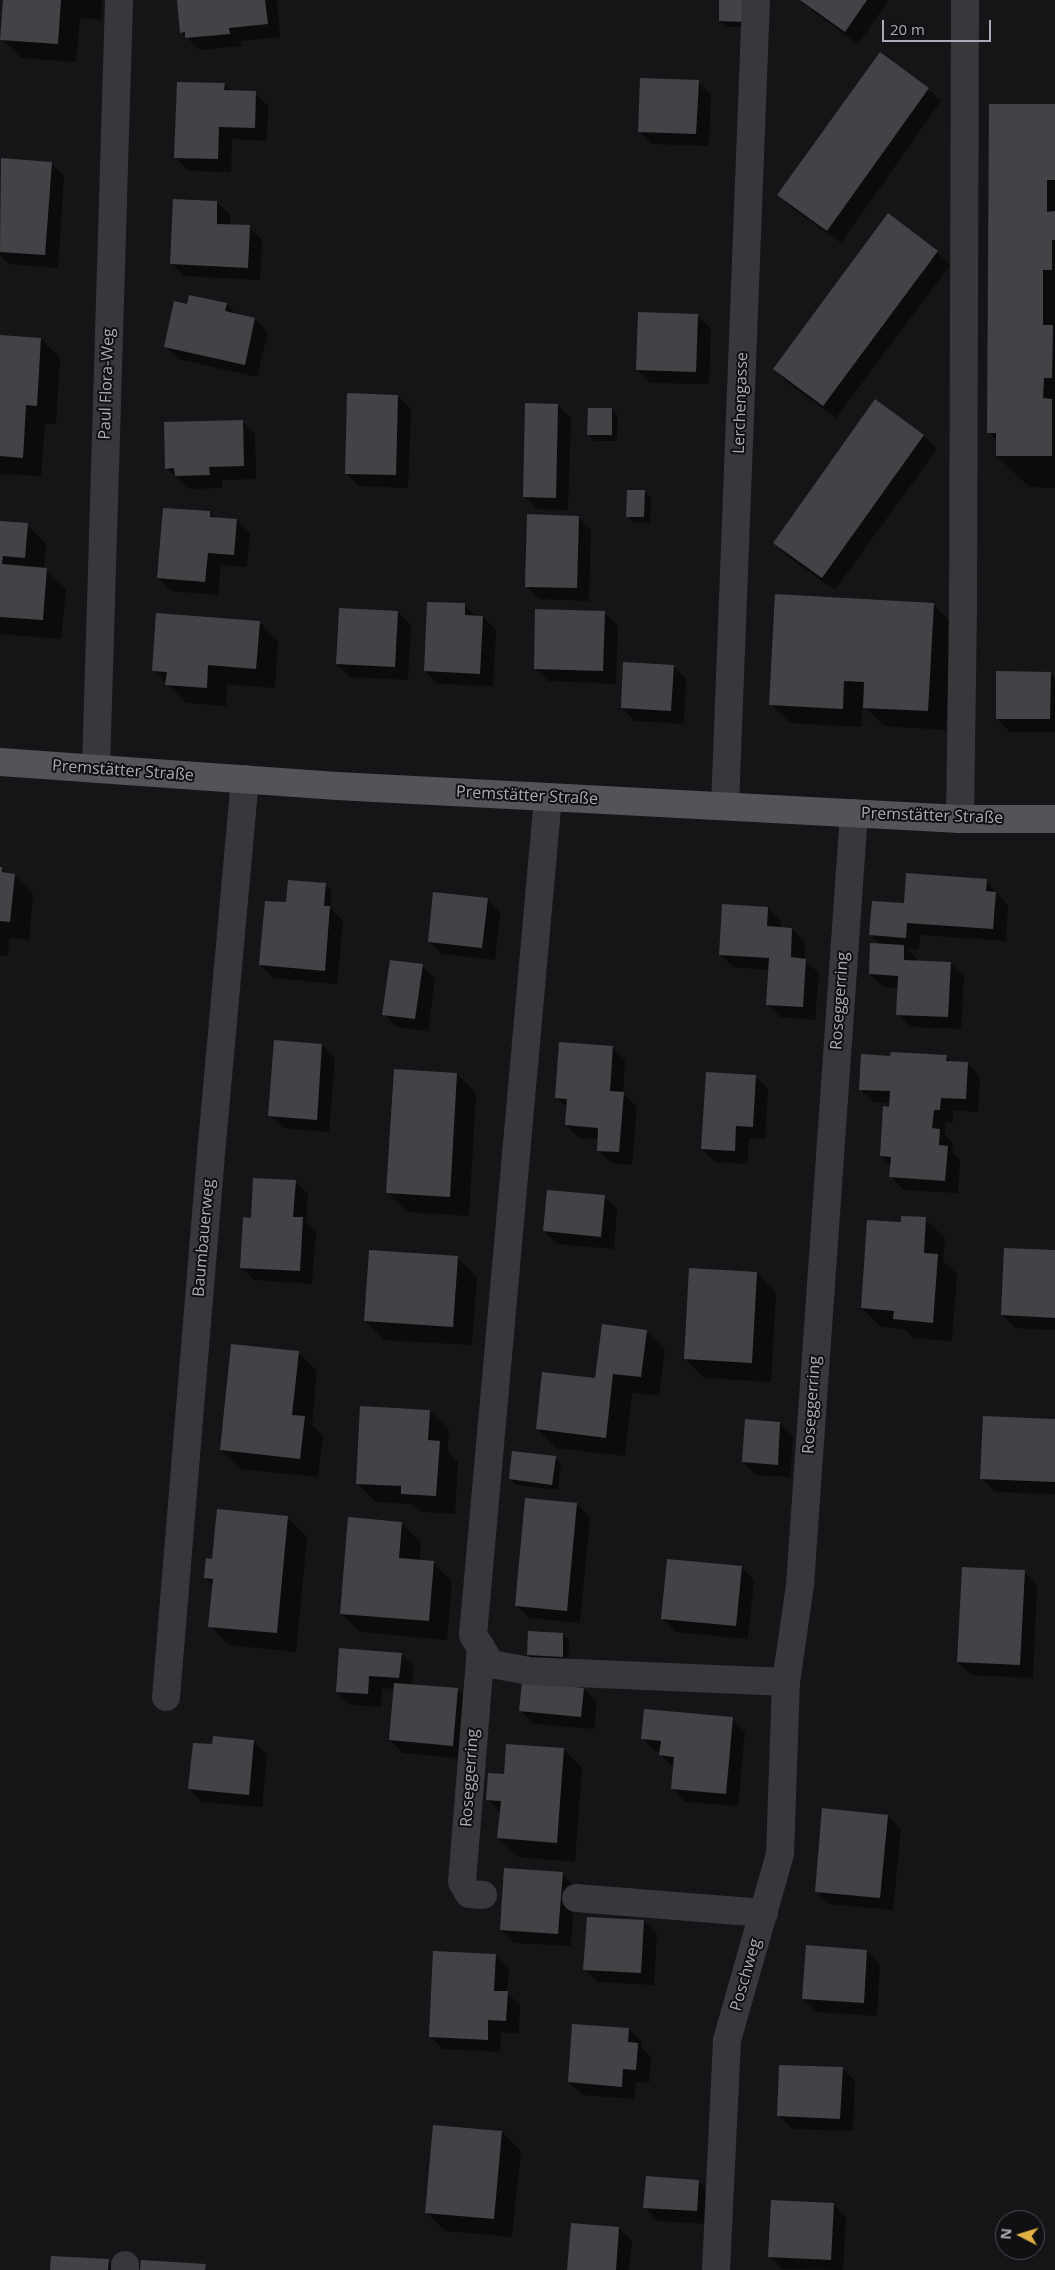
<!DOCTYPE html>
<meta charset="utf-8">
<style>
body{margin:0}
#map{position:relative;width:1055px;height:2270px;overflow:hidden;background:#151517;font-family:"Open Sans",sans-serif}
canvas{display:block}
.north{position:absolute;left:995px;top:2210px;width:50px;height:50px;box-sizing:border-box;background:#101012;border:1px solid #4d4e54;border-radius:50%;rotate:275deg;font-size:14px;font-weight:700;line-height:20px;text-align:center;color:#a9acb6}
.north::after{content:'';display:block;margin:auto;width:18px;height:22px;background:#e1b044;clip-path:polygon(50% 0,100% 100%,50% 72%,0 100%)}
.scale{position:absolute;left:882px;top:20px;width:109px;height:22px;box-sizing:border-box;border:2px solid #a9acb6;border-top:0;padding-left:6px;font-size:15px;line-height:18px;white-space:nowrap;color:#a9acb6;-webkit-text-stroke:4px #101012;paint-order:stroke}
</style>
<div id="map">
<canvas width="1055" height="2270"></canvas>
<div class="north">N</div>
<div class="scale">20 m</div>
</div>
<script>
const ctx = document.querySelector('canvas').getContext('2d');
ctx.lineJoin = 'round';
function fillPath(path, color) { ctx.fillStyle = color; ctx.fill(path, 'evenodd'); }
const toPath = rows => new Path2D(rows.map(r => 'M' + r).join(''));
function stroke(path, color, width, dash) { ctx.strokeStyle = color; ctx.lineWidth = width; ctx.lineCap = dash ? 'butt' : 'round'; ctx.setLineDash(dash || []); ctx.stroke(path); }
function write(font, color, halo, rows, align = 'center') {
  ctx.font = font + ' "Open Sans",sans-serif'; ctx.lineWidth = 4; ctx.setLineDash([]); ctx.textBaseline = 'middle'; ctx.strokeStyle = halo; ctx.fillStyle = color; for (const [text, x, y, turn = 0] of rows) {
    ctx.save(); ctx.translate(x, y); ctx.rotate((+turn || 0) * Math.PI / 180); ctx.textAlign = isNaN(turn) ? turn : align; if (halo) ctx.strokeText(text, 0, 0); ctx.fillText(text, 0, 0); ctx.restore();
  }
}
fillPath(toPath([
 [4,0,102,0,101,20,80,18,76,62,21,58,2,39],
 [178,0,277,0,280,37,241,41,242,46,200,50,181,32],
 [721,0,752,27,727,27,720,21],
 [802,0,889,0,858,44,815,13],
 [698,81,711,94,709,146,652,144,639,131],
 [224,84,232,92,255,93,268,106,267,141,232,139,231,172,189,171,176,158],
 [928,88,941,101,841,243,792,208,779,195],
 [1055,105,1055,488,1029,487,997,456,997,441,989,432],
 [3,160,51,163,64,176,58,268,9,264,0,255],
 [217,202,230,215,230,226,249,227,262,240,260,280,184,276,171,263],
 [937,252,950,265,836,418,787,382,774,369],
 [226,304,237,315,255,319,268,332,257,377,178,359,165,346,188,306],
 [698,316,711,329,709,384,650,383,637,370],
 [0,337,41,339,60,358,56,424,45,424,41,476,0,474],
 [398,396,411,409,408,488,359,486,346,473],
 [876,401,924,436,937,449,835,590,787,556,774,543],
 [558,405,571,418,568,510,537,509,524,496],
 [612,409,618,416,617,441,595,441,588,434],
 [242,421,255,434,256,479,222,480,222,488,189,489,166,468],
 [645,492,651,498,650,523,633,522,627,516],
 [210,513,216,518,237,520,250,533,247,567,221,565,218,595,171,591,158,578],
 [578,517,591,530,589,601,539,599,526,586],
 [0,522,27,525,46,544,44,569,66,589,61,639,0,634],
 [933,604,952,623,946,730,884,726,863,705,861,727,790,723,771,704],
 [465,605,477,617,483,617,496,630,493,686,438,684,425,671],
 [398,612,411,625,408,680,350,677,337,664],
 [605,613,618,626,616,684,548,681,535,668],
 [259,622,278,641,275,688,227,684,226,706,186,703,153,670],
 [673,666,686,679,684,724,635,721,622,708],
 [1050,673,1055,678,1055,732,1010,732,997,719],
 [0,868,8,874,14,875,33,894,29,940,9,938,8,956,0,955],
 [986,880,1008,906,1006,941,920,935,919,950,907,949,917,959,917,962,951,964,964,977,961,1029,911,1027,898,1014,899,988,883,987,870,974,881,945,870,934,905,904],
 [325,885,332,891,330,908,343,921,337,984,273,978,260,965,287,904],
 [487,899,500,912,495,960,442,954,429,941],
 [768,908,781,921,780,928,792,929,805,942,804,960,819,973,815,1020,780,1017,767,1004,770,970,733,967,720,954],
 [422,966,435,979,428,1031,397,1027,384,1014],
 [322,1045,335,1058,329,1132,283,1128,270,1115],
 [612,1047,625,1060,623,1093,637,1107,632,1165,611,1163,598,1150,599,1139,579,1138,566,1125,568,1109,556,1097],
 [946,1056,953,1063,967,1063,980,1076,978,1112,953,1110,953,1122,946,1122,945,1135,953,1143,952,1152,960,1160,958,1193,904,1190,891,1177,892,1167,881,1156,891,1103,873,1102,860,1089,891,1057],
 [457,1074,476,1093,469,1216,407,1212,388,1193],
 [755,1076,768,1089,765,1139,749,1138,747,1164,715,1162,702,1149],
 [295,1181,308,1194,306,1222,316,1231,312,1284,254,1280,241,1267,252,1219],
 [604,1196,617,1209,614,1249,557,1244,544,1231],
 [925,1219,945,1238,943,1261,957,1274,952,1341,913,1338,904,1329,881,1327,862,1308,902,1224],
 [1055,1252,1055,1330,1015,1328,1002,1315],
 [458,1258,477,1277,472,1345,384,1340,365,1321],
 [690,1269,757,1273,776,1293,771,1382,704,1378,685,1359],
 [646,1331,665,1350,659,1396,632,1393,625,1456,556,1448,537,1429,597,1379],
 [298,1352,317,1371,312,1425,323,1436,318,1477,240,1469,221,1450],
 [430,1411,449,1430,447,1451,458,1462,455,1514,421,1512,413,1504,376,1502,357,1483],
 [1055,1420,1055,1494,995,1492,982,1479],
 [780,1423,793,1436,790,1477,756,1475,743,1462],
 [555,1457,561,1464,558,1490,516,1485,510,1479],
 [577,1504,590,1517,580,1623,529,1618,516,1605],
 [288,1518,307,1537,296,1652,229,1645,210,1626,214,1586,205,1577,213,1560],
 [401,1523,421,1542,419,1561,433,1562,452,1582,447,1640,360,1632,341,1613],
 [741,1567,754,1580,748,1639,676,1632,663,1619],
 [1024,1572,1037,1585,1033,1678,971,1675,958,1662],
 [563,1634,569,1640,568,1662,534,1661,528,1655],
 [401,1654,414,1667,412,1686,458,1690,471,1703,466,1759,403,1753,390,1740,395,1689,382,1688,381,1707,350,1705,337,1692],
 [584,1689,597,1702,594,1729,534,1724,521,1711],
 [732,1719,745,1732,738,1806,685,1802,672,1788,674,1768,661,1755,661,1752,655,1751,642,1738],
 [214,1738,254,1742,267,1755,262,1807,202,1802,189,1789,213,1746],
 [563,1749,582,1768,575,1862,518,1857,499,1838,501,1813,487,1799,505,1776],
 [888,1816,901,1829,893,1910,829,1904,816,1891],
 [562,1874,575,1887,571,1946,514,1943,501,1930],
 [644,1921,657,1934,654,1985,598,1982,585,1969],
 [867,1951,880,1964,877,2016,817,2012,804,1999],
 [496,1955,509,1968,507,1993,520,2005,519,2034,501,2032,500,2052,443,2049,430,2036],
 [629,2029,642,2042,641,2047,651,2057,649,2083,636,2082,634,2099,582,2095,569,2082],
 [842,2068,855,2081,853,2131,792,2129,779,2116],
 [502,2132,521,2151,512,2237,445,2231,426,2212],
 [698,2181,711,2194,709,2224,658,2221,645,2208],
 [833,2204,846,2217,843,2270,782,2269,769,2256],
 [619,2228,632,2241,629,2270,568,2270],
 [108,2261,117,2270,51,2270]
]), '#0007');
fillPath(toPath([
 [3,0,61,0,58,44,0,40],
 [177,0,265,0,268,24,229,28,230,34,185,38,185,32,180,33],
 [719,0,747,0,746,22,719,21],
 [800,0,867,0,845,32],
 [880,52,929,88,827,231,777,195],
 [640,78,699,80,696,134,638,132],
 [177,82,225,83,224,90,256,91,255,128,219,127,218,159,174,158],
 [989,104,1055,104,1055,180,1047,180,1047,212,1055,211,1055,240,1052,240,1052,270,1043,270,1043,325,1053,325,1052,378,1044,378,1043,398,1052,399,1052,456,996,456,996,433,987,433],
 [1,158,52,162,45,255,0,252],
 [173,199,217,201,217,224,250,225,248,268,170,264],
 [888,213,938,251,823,406,773,369],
 [189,295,227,303,225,311,255,318,245,365,164,347,174,301,187,304],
 [638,312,698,314,696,372,636,370],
 [0,335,41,338,37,406,26,405,23,458,0,456],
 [347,393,398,395,396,475,345,474],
 [875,399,924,435,822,578,773,543],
 [525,403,558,404,556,498,523,497],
 [588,408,612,408,612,435,587,435],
 [243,420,244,466,209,467,210,475,175,476,174,468,165,469,164,422],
 [627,490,645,490,644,517,626,517],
 [163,508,210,511,210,517,237,519,234,555,208,553,205,582,157,578],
 [527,514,579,516,577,588,525,587],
 [0,521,28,523,25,558,3,556,2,564,47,568,43,620,0,617],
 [775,594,934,603,928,711,863,708,864,682,844,681,843,709,769,705],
 [427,602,465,603,465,615,483,616,480,674,424,671],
 [339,608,398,611,395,667,336,664],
 [535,609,605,611,603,671,534,669],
 [156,613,260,621,256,669,208,665,207,688,165,685,167,672,152,671],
 [623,662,674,665,671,711,621,708],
 [996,671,1051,672,1050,719,996,719],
 [0,867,2,867,2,872,15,874,10,922,0,921],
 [906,873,987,879,986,891,996,892,993,929,907,923,906,938,869,935,872,901,904,903],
 [288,880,326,883,324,906,330,906,325,971,259,965,265,901,286,902],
 [433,892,488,898,482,948,428,942],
 [722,904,768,907,767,926,792,928,791,957,806,959,803,1007,766,1005,769,958,719,955],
 [870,943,904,945,904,960,951,962,948,1017,896,1015,898,976,869,974],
 [390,960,423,964,415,1019,382,1015],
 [274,1040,322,1044,317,1120,268,1116],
 [559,1042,613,1046,610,1091,624,1092,619,1152,597,1151,598,1128,565,1125,567,1099,555,1098],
 [891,1052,947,1055,946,1061,968,1062,966,1099,941,1098,940,1110,934,1110,932,1128,940,1129,939,1145,948,1146,945,1181,889,1177,891,1157,880,1156,883,1106,889,1107,890,1091,859,1090,861,1054,890,1056],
 [394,1069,457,1073,450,1197,386,1193],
 [706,1072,756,1075,753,1127,736,1126,735,1151,701,1149],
 [253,1178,296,1180,293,1217,303,1217,300,1271,240,1268,243,1217,251,1218],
 [547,1190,605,1195,601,1237,543,1231],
 [901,1216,926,1217,924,1253,938,1254,933,1323,893,1319,894,1311,861,1308,867,1220,901,1222],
 [1004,1248,1055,1250,1055,1318,1001,1315],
 [369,1250,458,1256,453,1327,364,1321],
 [689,1268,757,1272,752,1363,684,1359],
 [602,1324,647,1330,641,1377,613,1374,606,1438,536,1429,542,1372,595,1378],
 [231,1344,299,1351,292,1415,305,1416,300,1459,220,1450],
 [360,1406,430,1410,428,1440,440,1441,436,1496,401,1494,401,1486,356,1484],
 [983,1416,1055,1419,1055,1482,980,1479],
 [745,1419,780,1422,778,1465,742,1462],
 [512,1451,556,1456,552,1485,509,1479],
 [525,1498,577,1503,567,1611,515,1606],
 [217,1509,288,1516,277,1633,208,1627,213,1579,204,1578,206,1558,212,1559],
 [348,1517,402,1522,399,1558,434,1561,429,1621,340,1614],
 [667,1559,742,1566,736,1626,661,1619],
 [962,1567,1025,1570,1020,1665,957,1662],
 [528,1631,563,1633,563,1657,527,1655],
 [339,1648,402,1653,399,1678,369,1676,368,1694,336,1692],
 [522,1682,584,1688,581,1717,519,1711],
 [394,1683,458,1688,453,1746,389,1740],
 [644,1709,733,1717,726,1794,671,1789,674,1757,659,1755,661,1741,641,1739],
 [213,1736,254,1740,249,1795,188,1789,193,1743,212,1744],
 [506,1744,564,1748,557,1843,497,1838,501,1801,486,1800,488,1773,504,1774],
 [822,1808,888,1815,880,1898,815,1892],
 [504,1868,563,1872,558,1934,500,1930],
 [587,1917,644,1920,641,1973,583,1970],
 [806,1945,867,1950,864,2003,802,1999],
 [433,1951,496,1954,494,1991,508,1991,506,2021,488,2020,488,2040,429,2037],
 [572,2024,629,2028,628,2042,638,2043,636,2070,623,2069,622,2087,568,2082],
 [779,2065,843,2067,840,2119,777,2116],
 [433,2125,502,2131,494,2219,425,2213],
 [646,2176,699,2180,697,2211,643,2208],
 [771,2200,834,2203,831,2260,768,2257],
 [571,2223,619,2227,616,2270,567,2270],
 [51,2256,109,2259,108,2270,50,2270],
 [141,2260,206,2264,205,2270,140,2270]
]), '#434347');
stroke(toPath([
 [96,769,119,0],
 [548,797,473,1635,491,1664,529,1671,786,1682,800,1585,854,813],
 [725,806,756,0],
 [960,819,963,610,965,0],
 [481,1647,462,1882,469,1894,483,1895],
 [166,1697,211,1154,245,779],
 [576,1898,764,1913],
 [125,2270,125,2265],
 [716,2270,727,2040,780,1854,786,1682]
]), '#37373c', 28);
stroke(toPath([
 [0,762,337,786,548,797,960,819,1055,819]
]), '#53545a', 28);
write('16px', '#a9acb6', '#101012', [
 ["Paul Flora-Weg",107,384,-88],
 ["Lerchengasse",741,403,-88],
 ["Premstätter Straße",123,771,4],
 ["Premstätter Straße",527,796,3],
 ["Premstätter Straße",932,816,2],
 ["Roseggerring",840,1001,-86],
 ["Baumbauerweg",204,1238,-85],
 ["Roseggerring",812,1405,-86],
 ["Roseggerring",470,1778,-86],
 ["Poschweg",746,1975,-74]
]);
</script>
